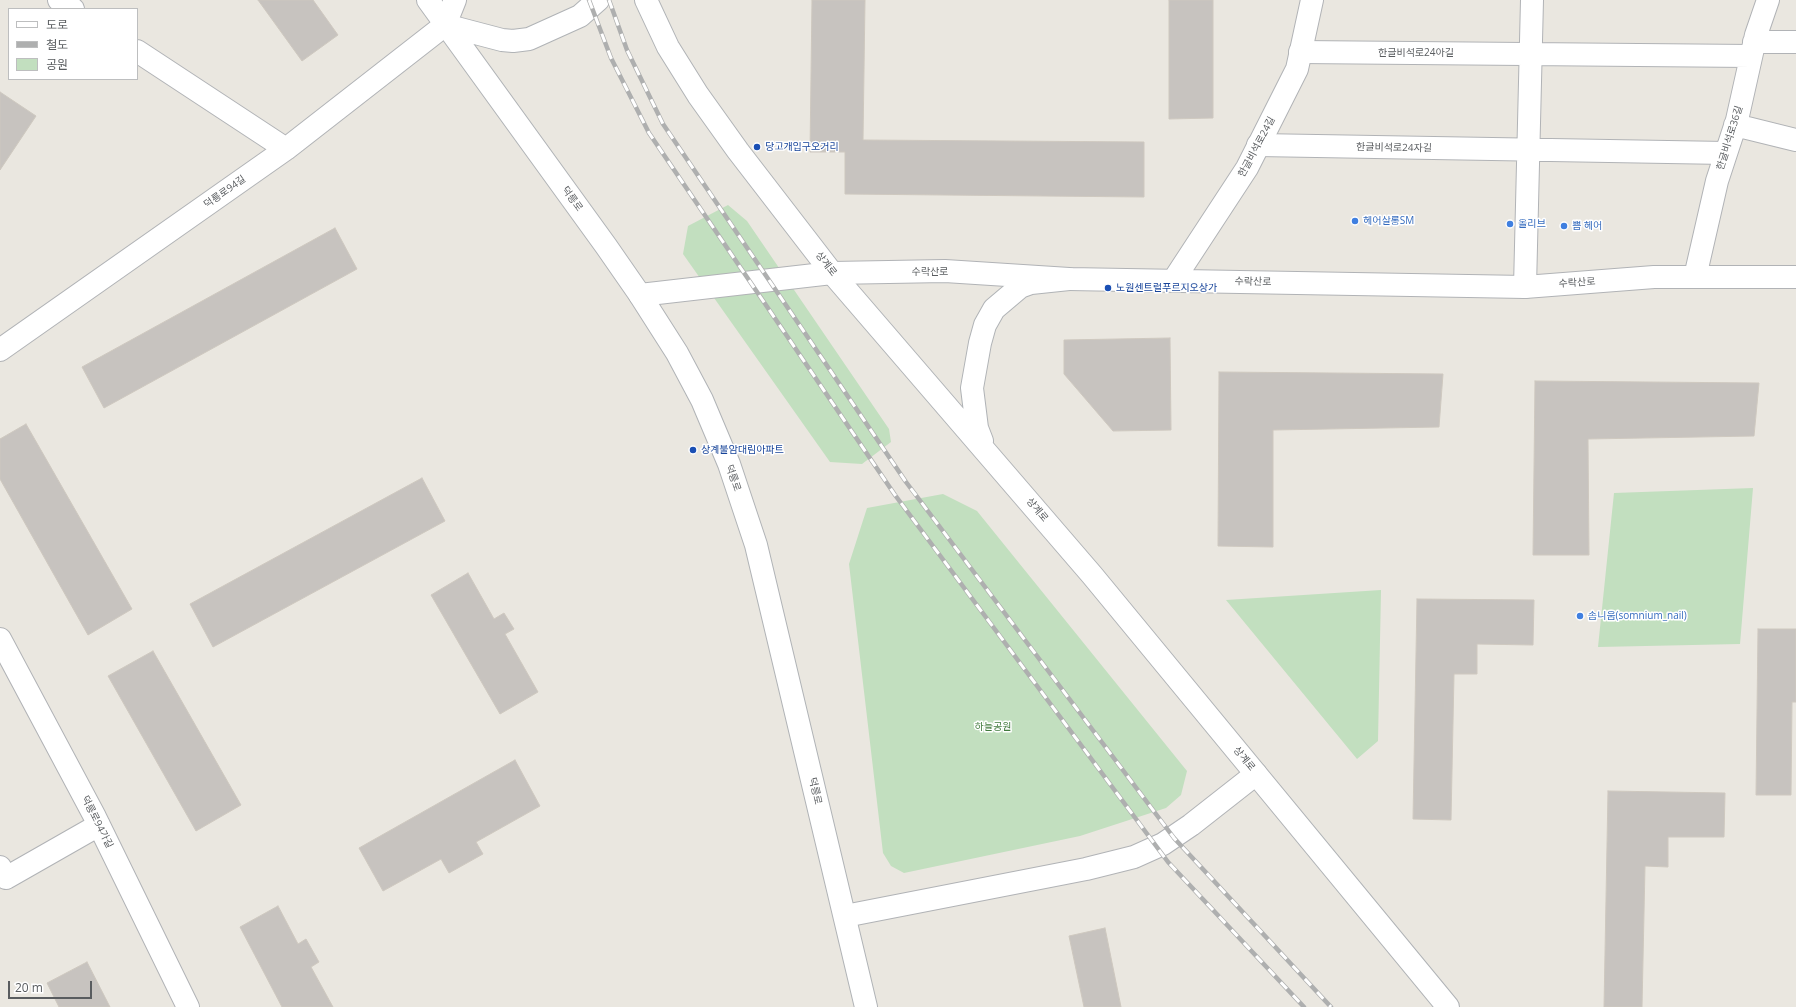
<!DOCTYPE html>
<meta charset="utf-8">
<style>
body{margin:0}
#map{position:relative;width:1796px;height:1007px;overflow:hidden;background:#eae7e0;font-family:"Open Sans","Noto Sans KR",sans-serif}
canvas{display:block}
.legend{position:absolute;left:8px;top:8px;width:130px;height:72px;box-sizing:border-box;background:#fff;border:1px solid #bdbebf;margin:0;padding:5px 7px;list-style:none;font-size:12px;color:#595c5f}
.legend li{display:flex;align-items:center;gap:8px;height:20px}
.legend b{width:20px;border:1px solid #bdbebf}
.scale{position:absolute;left:8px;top:981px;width:84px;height:18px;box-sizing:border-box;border:2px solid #595c5f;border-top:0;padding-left:5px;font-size:12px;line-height:14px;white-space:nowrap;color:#595c5f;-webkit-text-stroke:3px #fff;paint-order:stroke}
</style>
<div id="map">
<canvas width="1796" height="1007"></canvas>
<ul class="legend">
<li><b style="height:5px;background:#fff"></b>도로</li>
<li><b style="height:5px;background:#aeafaf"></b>철도</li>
<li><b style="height:11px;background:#c2dfbf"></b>공원</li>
</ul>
<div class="scale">20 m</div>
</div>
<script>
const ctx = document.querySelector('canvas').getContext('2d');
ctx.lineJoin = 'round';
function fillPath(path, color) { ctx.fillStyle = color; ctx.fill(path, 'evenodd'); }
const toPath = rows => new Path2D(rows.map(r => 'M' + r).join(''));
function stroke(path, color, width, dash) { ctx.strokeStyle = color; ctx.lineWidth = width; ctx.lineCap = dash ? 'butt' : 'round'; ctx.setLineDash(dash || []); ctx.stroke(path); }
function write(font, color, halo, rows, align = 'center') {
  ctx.font = font + ' "Open Sans","Noto Sans KR",sans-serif'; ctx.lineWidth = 3; ctx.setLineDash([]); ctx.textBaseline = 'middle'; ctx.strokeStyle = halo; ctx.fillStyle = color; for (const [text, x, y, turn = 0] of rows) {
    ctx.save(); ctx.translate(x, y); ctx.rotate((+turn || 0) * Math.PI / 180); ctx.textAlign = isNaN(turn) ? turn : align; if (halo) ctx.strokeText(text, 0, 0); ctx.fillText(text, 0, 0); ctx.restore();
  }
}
fillPath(toPath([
 [728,205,747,221,889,429,891,442,862,464,830,462,683,254,688,226],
 [1753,488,1740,644,1598,647,1614,493],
 [943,494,977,511,1187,771,1181,795,1166,808,1080,836,904,873,891,866,883,853,849,564,867,508],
 [1381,590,1378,741,1357,759,1226,600]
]), '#c2dfbf');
const building = toPath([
 [258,0,313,0,338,35,302,61,258,0],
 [812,0,865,0,863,140,1144,142,1144,197,845,194,845,152,810,152,812,0],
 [1169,0,1213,0,1213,118,1169,119,1169,0],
 [0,92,36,116,0,170,0,92],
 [335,228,357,269,104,408,82,367,335,228],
 [1170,338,1171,430,1113,431,1064,374,1064,340,1170,338],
 [1219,372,1443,374,1439,427,1273,430,1273,547,1218,546,1219,372],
 [1535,381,1759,383,1754,436,1588,439,1589,555,1533,555,1535,381],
 [26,424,132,609,88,635,0,479,0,439,26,424],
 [422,478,445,521,213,647,190,604,422,478],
 [468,573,494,619,504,613,514,629,505,634,538,692,500,714,431,595,468,573],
 [1417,599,1534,600,1533,645,1477,644,1477,674,1454,674,1451,820,1413,819,1417,599],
 [1758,629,1796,629,1796,702,1792,702,1791,795,1756,795,1758,629],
 [153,651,241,805,196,831,108,676,153,651],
 [515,760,540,806,476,842,483,854,449,873,441,859,383,891,359,848,515,760],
 [1608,791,1725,793,1724,837,1668,837,1668,867,1645,866,1642,1007,1604,1007,1608,791],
 [278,906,298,944,306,939,319,962,311,967,333,1007,282,1007,240,927,278,906],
 [1105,928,1121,1007,1084,1007,1069,936,1105,928],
 [87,962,110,1007,59,1007,47,983,87,962]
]);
fillPath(building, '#c7c3bf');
stroke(building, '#cec8bf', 1);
const minor = toPath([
 [59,0,73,9],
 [1754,42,1796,42],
 [137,51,286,149],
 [1300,52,1751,56],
 [1735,125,1796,140],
 [1258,145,1726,153],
 [1695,277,1717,181,1737,120,1756,35,1768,0],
 [1525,287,1532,0],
 [0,350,286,149,445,25,455,0],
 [0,639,95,817,188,1007],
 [0,867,6,878,99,825]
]);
const tertiary = toPath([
 [1173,281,1247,168,1297,69,1312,0],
 [640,295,832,273,945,271,1069,279,1525,287,1654,277,1796,277],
 [845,916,1086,869,1134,857,1163,844,1191,825,1256,774]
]);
const secondary = toPath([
 [428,0,606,246,640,295,677,353,702,400,729,464,756,545,866,1007],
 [646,0,668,47,698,95,738,151,832,273,1092,575,1448,1007],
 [445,25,502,40,513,41,529,39,580,16,598,0],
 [982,441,977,428,972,388,980,343,985,325,994,309,1020,287,1031,283,1069,279]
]);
stroke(minor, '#b1b3b6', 24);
stroke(tertiary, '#b1b3b6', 24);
stroke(secondary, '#b0b3b6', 24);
stroke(minor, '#fff', 22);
stroke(tertiary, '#fff', 22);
stroke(secondary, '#fff', 22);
const rail = toPath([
 [589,0,611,58,649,133,895,495,1168,862,1304,1007],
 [609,0,627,50,663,124,906,482,1174,838,1331,1007]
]);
stroke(rail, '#aeafaf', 4.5);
stroke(rail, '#fff', 3, [9]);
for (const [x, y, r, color] of [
 [757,147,4,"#1a4fb4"],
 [1355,221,4,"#3f7fe0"],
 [1510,224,4,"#3f7fe0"],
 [1564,226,4,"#3f7fe0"],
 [1108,288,4,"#1a4fb4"],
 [693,450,4,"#1a4fb4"],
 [1580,616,4,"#3f7fe0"]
]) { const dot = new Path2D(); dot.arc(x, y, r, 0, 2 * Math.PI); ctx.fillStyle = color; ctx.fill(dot); stroke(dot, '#fff', 1.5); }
write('10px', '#595c5f', '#fff', [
 ["한글비석로24아길",1416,53],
 ["한글비석로36길",1730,138,-73],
 ["한글비석로24길",1257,147,-62],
 ["한글비석로24자길",1394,148,1],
 ["덕릉로94길",225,192,-35],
 ["덕릉로",572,199,54],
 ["상계로",826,264,52],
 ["수락산로",930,272],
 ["수락산로",1253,282,1],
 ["수락산로",1577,283,-4],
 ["덕릉로",733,478,71],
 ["상계로",1037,510,50],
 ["상계로",1244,759,51],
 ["덕릉로",815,791,77],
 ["덕릉로94가길",97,822,63]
]);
write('10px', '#164399', '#fff', [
 ["당고개입구오거리",765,147],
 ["노원센트럴푸르지오상가",1116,288],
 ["상계불암대림아파트",701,450]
], 'left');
write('10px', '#366cbe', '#fff', [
 ["헤어살롱SM",1363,221],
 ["올리브",1518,224],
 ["쁨 헤어",1572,226],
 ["솜니움(somnium_nail)",1588,616]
], 'left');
write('10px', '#417a3d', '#fff', [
 ["하늘공원",993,727]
]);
</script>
